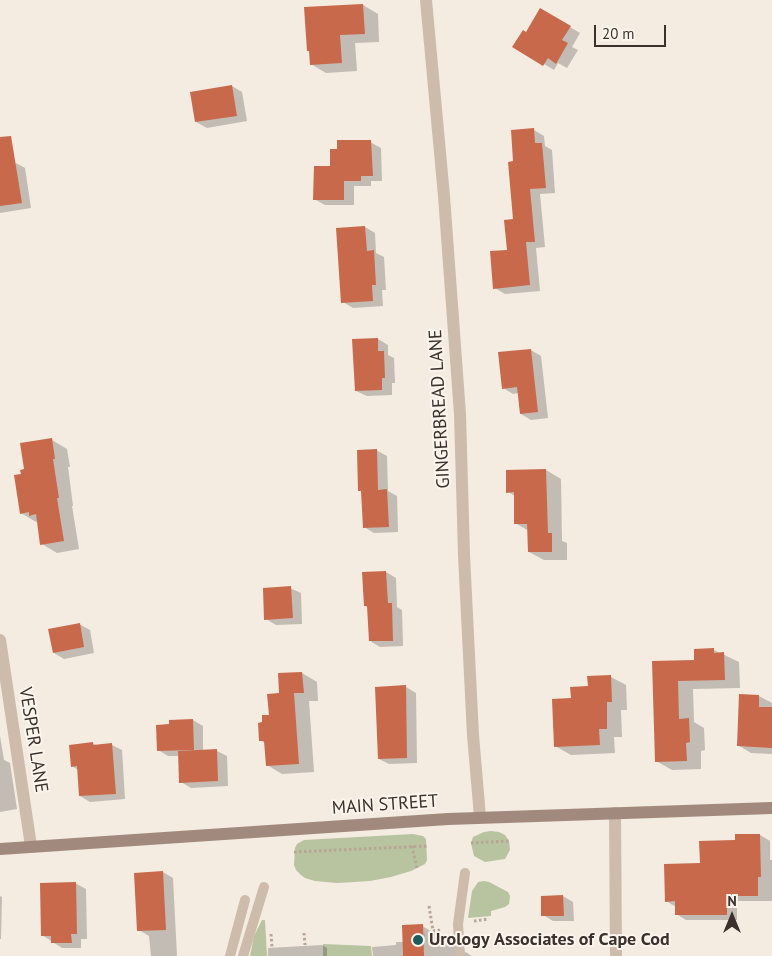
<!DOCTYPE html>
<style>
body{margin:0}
#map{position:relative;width:772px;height:956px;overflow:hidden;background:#f4ebe1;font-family:"PT Sans",sans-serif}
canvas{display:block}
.north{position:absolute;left:707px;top:891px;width:50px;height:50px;-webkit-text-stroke:4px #fbf5ee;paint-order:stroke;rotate:0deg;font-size:14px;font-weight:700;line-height:20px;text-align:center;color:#3b302b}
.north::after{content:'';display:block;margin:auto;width:18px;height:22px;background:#3b302b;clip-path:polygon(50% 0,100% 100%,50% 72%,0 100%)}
.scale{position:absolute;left:594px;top:25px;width:72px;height:22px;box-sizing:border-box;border:2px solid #3b302b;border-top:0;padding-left:6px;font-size:15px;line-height:18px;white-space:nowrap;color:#3b302b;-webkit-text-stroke:4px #fbf5ee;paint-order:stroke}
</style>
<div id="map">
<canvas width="772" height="956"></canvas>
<div class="north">N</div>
<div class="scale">20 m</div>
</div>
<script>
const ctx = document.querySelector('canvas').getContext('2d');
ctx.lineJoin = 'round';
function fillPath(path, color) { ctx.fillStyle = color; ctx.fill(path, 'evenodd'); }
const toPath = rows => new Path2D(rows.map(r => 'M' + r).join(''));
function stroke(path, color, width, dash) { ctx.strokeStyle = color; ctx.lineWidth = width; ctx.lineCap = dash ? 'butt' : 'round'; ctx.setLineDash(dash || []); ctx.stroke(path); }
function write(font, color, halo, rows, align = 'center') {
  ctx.font = font + ' "PT Sans",sans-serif'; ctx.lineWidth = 4; ctx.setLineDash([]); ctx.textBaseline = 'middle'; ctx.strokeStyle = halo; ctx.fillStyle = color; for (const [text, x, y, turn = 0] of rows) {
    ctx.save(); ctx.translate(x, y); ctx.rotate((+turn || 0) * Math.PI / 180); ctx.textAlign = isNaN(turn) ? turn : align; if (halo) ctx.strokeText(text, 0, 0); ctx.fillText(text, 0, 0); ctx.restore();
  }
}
fillPath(toPath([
 [491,831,499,832,505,835,509,841,510,850,505,859,485,862,474,856,471,843,473,837,484,832],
 [413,834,423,836,426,839,427,860,425,864,411,871,391,877,370,881,337,883,315,881,305,878,301,875,296,870,294,865,295,848,297,844,304,840],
 [484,881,489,882,508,892,510,896,509,904,505,907,491,911,491,916,468,918,472,891,478,882],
 [262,920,265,920,267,956,250,956,254,936],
 [323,944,371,946,372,956,323,956]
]), '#b8c4a0');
fillPath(toPath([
 [363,5,378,14,379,42,355,43,357,71,326,73,311,64],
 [540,9,580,33,572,47,578,50,567,68,558,63,554,70,514,46,526,33],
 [232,86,242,92,247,121,207,128,196,122],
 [534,130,544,136,545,146,552,150,555,193,540,194,545,247,536,248,540,291,505,294,495,288,508,251,515,221,514,162],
 [370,142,381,148,382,181,371,181,371,186,354,186,354,205,325,205,314,199,331,167],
 [14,162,25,168,31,208,0,213,0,165],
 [365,227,375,233,376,253,384,257,386,290,382,290,383,306,353,308,343,302],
 [378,339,388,345,388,355,394,358,395,383,392,383,392,395,367,396,356,391],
 [531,350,541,356,548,418,531,420,521,414,518,393,513,394,503,388],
 [52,440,67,449,70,467,68,467,73,506,72,506,79,549,57,553,42,544,38,521,36,522,21,513,22,475],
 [376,450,387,456,388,491,397,496,398,532,374,533,364,527,363,492,359,490],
 [546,470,561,479,562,541,567,543,567,560,544,560,529,552,529,531,515,523,515,496,508,492,507,471],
 [386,572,396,578,397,607,402,610,403,646,380,647,370,641,369,608,365,606],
 [290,588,301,593,302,624,276,625,266,619],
 [79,624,90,630,94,653,64,659,54,653],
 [714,650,739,662,740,688,693,689,694,722,704,728,705,750,701,751,701,769,672,770,656,761,654,662,696,661],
 [302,673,317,682,318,701,309,701,314,772,282,774,267,765,266,744,260,740,264,723,270,716,280,695,279,675],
 [611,677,626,685,627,710,621,710,622,737,614,737,615,753,571,755,555,746,572,699],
 [406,687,416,693,417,763,389,764,379,759,376,688],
 [759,696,772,703,772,754,751,753,738,745],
 [193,720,203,726,203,751,217,751,227,756,228,786,191,788,181,782,180,756,168,756,158,750,171,725],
 [0,736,4,760,10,763,17,809,0,812],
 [93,743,97,746,112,745,122,750,125,799,90,802,80,796,78,770,72,766,71,746],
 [760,835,770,841,770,860,772,860,772,901,737,901,737,920,686,920,676,914,676,907,666,901,701,864,736,841],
 [163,872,173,878,177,956,151,956,149,936,139,930],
 [75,883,86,889,87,939,81,939,81,948,62,948,42,935],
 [0,896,2,897,1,939,0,939],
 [563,896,573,902,574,921,553,921,543,915],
 [422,926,442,937,442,944,452,944,472,956,373,956,372,947,396,945,396,942,404,942],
 [322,945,327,948,327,956,268,956,268,948]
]), '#0003');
fillPath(toPath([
 [363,4,365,34,340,35,342,63,310,65,309,51,307,51,304,7],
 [540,8,571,26,562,40,568,43,556,64,548,58,543,66,512,47,523,30,526,32],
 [232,85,237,116,195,122,190,92],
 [534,128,535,143,542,143,546,188,530,189,535,242,526,242,530,285,493,289,490,251,507,250,504,220,513,219,508,162,513,161,511,130],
 [11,136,22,203,0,206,0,137],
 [337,140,371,140,373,176,361,176,361,181,344,181,344,200,313,200,314,166,330,166,330,149,337,149],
 [365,226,367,251,374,250,376,285,372,285,373,301,341,303,336,228],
 [378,338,378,351,384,351,385,378,382,378,382,390,355,391,352,339],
 [531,349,538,412,520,414,517,387,502,389,498,352],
 [52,438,55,459,53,459,59,498,57,498,64,541,40,545,36,514,29,516,29,512,20,514,14,475,21,474,20,470,24,469,20,443],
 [377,449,378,490,387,489,389,527,363,528,361,491,358,491,357,450],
 [546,469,548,533,552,533,552,552,528,552,527,524,514,524,514,492,506,493,506,470],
 [386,571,388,603,392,603,393,641,369,641,367,606,364,606,362,572],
 [291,586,293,618,264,620,263,588],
 [80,623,84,647,53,653,48,629],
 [714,648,714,653,724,652,725,680,678,681,679,719,689,718,690,742,686,743,687,761,655,762,652,661,694,660,694,649],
 [302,672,304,693,294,693,299,764,266,766,264,741,259,741,258,723,262,722,262,715,269,715,267,694,279,693,278,673],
 [611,675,612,702,607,702,607,729,599,729,600,745,554,747,552,699,571,698,570,687,588,686,587,676],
 [406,685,407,758,378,759,375,687],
 [739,694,759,695,759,707,772,707,772,748,737,746],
 [193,719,194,750,157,751,156,725,169,724,169,720],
 [93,742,93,745,112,743,116,794,79,796,77,766,71,767,69,745],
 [217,749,218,781,179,783,178,751],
 [735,834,760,834,761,877,758,877,758,896,727,896,727,915,675,915,675,901,665,902,664,864,700,863,699,841,735,840],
 [163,871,166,930,137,931,134,873],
 [76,882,77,934,71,934,72,943,51,943,51,936,41,936,40,883],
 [563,895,564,916,541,916,541,896],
 [423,924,424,956,403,956,402,925]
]), '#c8694b');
stroke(toPath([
 [471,843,509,841],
 [412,846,417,868],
 [294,852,427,846],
 [429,906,433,931,442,930],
 [474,921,489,919],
 [304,933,305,945],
 [271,934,272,947],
 [423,935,441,935]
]), '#b9a596', 3, [2.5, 2.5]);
stroke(toPath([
 [230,956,245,900],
 [243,956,264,887],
 [460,956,458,924,465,873]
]), '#cdbbac', 10);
stroke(toPath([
 [426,0,444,196,460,414,464,555,473,735,480,817],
 [0,640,31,846],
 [615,813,616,956]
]), '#cdbbac', 12);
stroke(toPath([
 [0,849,448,819,772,808]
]), '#a18a7d', 12);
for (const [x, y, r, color] of [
 [418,940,6,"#1f5a5e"]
]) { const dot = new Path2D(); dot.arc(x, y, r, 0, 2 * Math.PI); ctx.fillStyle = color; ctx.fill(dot); stroke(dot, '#fbf5ee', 2); }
write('18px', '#3b302b', '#fbf5ee', [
 ["GINGERBREAD LANE",440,409,-93],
 ["VESPER LANE",33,740,81],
 ["MAIN STREET",385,805,-4]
]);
write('bold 18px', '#3b302b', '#fbf5ee', [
 ["Urology Associates of Cape Cod",429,940]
], 'left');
</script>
